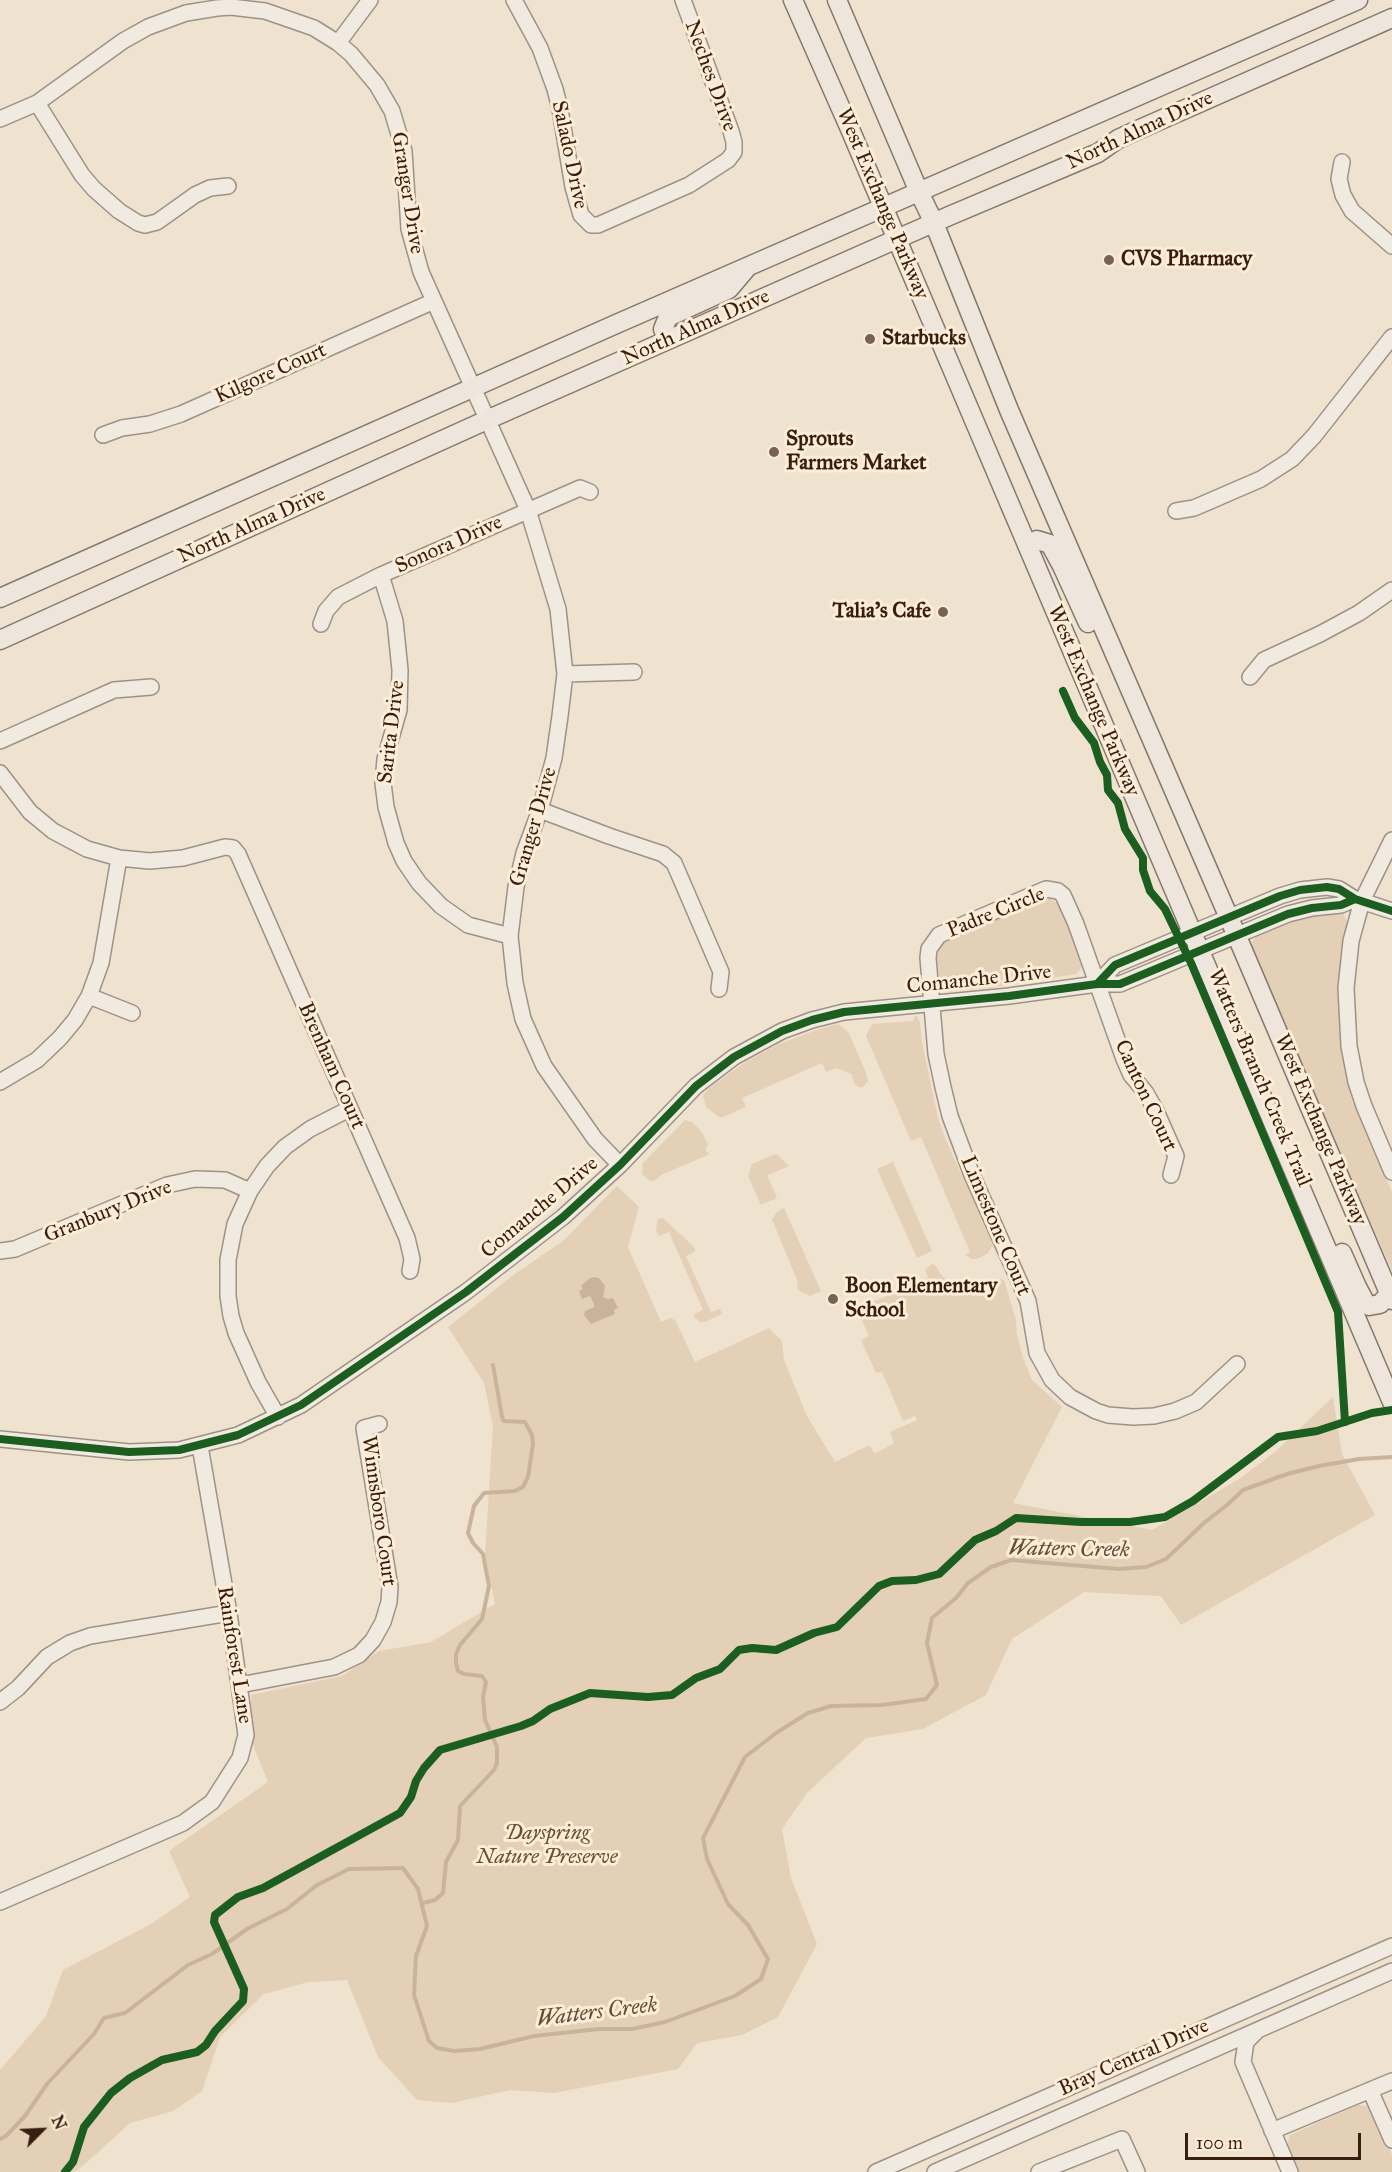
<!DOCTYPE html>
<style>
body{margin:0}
#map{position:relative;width:1392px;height:2172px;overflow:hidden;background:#efe2cf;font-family:"IM FELL Great Primer",serif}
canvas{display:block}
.north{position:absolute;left:12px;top:2100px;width:60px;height:60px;-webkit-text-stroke:4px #fdedd7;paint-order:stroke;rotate:66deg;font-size:16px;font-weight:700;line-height:24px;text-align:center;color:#371e10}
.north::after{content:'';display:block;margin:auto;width:21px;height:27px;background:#371e10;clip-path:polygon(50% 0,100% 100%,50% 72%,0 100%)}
.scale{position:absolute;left:1185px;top:2133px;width:176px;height:27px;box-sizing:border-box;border:3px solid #371e10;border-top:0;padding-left:8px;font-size:18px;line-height:21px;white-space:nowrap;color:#371e10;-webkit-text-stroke:4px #fdedd7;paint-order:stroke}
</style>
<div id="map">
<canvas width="1392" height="2172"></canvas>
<div class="north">N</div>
<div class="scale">100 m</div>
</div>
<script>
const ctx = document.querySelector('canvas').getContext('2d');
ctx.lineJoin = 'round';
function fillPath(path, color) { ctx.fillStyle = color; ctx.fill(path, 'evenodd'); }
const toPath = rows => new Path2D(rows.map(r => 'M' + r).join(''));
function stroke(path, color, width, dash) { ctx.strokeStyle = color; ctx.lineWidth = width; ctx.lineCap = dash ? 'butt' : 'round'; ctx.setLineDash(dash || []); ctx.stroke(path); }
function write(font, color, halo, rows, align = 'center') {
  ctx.font = font + ' "IM FELL Great Primer",serif'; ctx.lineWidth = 6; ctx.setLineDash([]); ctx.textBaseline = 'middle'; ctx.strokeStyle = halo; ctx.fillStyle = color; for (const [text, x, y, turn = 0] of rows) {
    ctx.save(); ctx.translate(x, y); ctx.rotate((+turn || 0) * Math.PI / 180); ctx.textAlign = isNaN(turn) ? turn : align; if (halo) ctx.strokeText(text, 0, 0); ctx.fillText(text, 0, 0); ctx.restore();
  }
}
fillPath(toPath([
 [1049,898,1058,904,1083,961,1080,970,1076,974,989,988,947,992,938,985,936,949,941,943,1041,899],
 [1343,913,1348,924,1342,957,1338,996,1341,1040,1351,1097,1392,1192,1392,1271,1252,953,1251,944,1257,935,1309,915],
 [916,1015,920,1023,922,1042,938,1118,945,1138,993,1245,987,1254,977,1259,972,1259,965,1255,970,1252,921,1137,911,1141,866,1036,872,1024,913,1021],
 [838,1024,849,1033,866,1073,868,1081,862,1088,856,1086,851,1074,836,1068,826,1072,822,1063,742,1098,746,1107,720,1118,706,1107,703,1096,709,1088,744,1063,779,1044,819,1029],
 [685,1120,692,1122,702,1132,708,1145,705,1150,710,1154,661,1175,656,1180,651,1181,648,1179,642,1174,643,1163],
 [776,1154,789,1166,768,1175,768,1177,777,1198,761,1205,748,1176,752,1164],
 [893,1162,932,1251,917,1258,877,1169],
 [617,1186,639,1207,628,1247,661,1322,670,1318,675,1320,695,1362,769,1328,782,1341,784,1360,807,1416,835,1462,869,1445,875,1454,894,1443,890,1432,917,1420,915,1416,903,1421,882,1372,876,1373,861,1340,869,1336,857,1309,928,1278,925,1270,932,1264,936,1266,942,1276,952,1285,963,1289,971,1289,996,1278,1004,1280,1016,1320,1017,1335,1023,1358,1032,1380,1062,1407,1013,1503,1152,1530,1239,1479,1275,1452,1333,1397,1342,1454,1375,1515,1181,1625,1161,1596,1084,1592,1012,1639,986,1695,923,1729,866,1738,807,1793,782,1829,791,1878,817,1944,778,2017,742,2035,697,2043,678,2069,554,2093,510,2090,452,2103,417,2100,378,2057,347,1980,308,1982,264,1994,220,2037,202,2091,173,2111,130,2123,83,2166,74,2172,0,2172,0,2070,46,2016,63,1970,151,1924,190,1897,169,1851,268,1782,251,1740,251,1695,342,1676,379,1651,431,1642,495,1604,485,1555,493,1426,484,1383,448,1327,512,1276,563,1241],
 [784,1208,821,1291,810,1296,798,1290,797,1280,772,1219,778,1211],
 [663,1218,695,1248,695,1251,686,1256,711,1312,720,1309,722,1314,705,1322,700,1322,695,1318,694,1314,703,1310,669,1232,659,1236,656,1230,658,1219],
 [1358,2105,1367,2106,1374,2112,1392,2155,1392,2172,1298,2172,1287,2146,1290,2135]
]), '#e4d0b7');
fillPath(toPath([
 [595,1277,599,1278,605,1286,603,1297,608,1299,613,1298,618,1308,614,1310,615,1314,591,1324,584,1315,585,1311,594,1307,594,1304,590,1296,582,1299,579,1291,583,1289,581,1286,590,1278]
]), '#c9b49b');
stroke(toPath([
 [423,1903,435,1900,443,1893,446,1862,458,1840,460,1806,494,1770,497,1763,497,1747,485,1720,483,1697,486,1682,482,1676,464,1674,458,1671,456,1663,456,1654,460,1645,482,1619,489,1586,483,1554,473,1543,468,1533,474,1506,484,1493,515,1491,523,1487,528,1477,533,1444,532,1435,525,1422,504,1421,502,1417,493,1365],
 [0,2139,6,2136,25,2116,47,2084,94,2034,104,2018,125,2013,188,1965,212,1954,247,1929,287,1909,317,1885,349,1869,403,1868,418,1889,427,1926,416,1956,414,1995,429,2041,437,2048,454,2051,480,2049,534,2036,599,2029,632,2029,665,2022,735,1996,761,1979,768,1959,748,1925,728,1904,707,1859,703,1838,745,1757,776,1733,808,1713,831,1706,882,1705,926,1699,937,1685,927,1643,932,1618,956,1598,968,1583,991,1567,1011,1560,1119,1569,1146,1567,1166,1559,1205,1522,1227,1505,1243,1490,1287,1474,1319,1466,1359,1459,1392,1457]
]), '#c9b49b', 4);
const minor = toPath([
 [514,0,540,48,555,89,560,109,573,187,581,215,591,225,598,225,689,185,728,160,734,152,734,142,731,131,683,0],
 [338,43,370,0],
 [37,103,82,175,94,189,119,211,138,223,145,225,157,222,195,195,210,188,228,186],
 [0,119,37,103,123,41,148,27,186,13,217,8,231,7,265,11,314,28,338,43,351,54,377,85,392,111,404,151,409,229,421,272,528,510,558,609,565,674,560,716,554,758,540,810,524,853,516,887,510,936,515,983,523,1019,544,1066,595,1139,620,1165],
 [1342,162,1339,179,1343,195,1352,211,1392,246],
 [103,435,122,428,150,424,181,414,434,301],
 [1176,511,1194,508,1261,479,1292,459,1314,436,1392,337],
 [381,575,395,621,400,670,399,710,385,759,383,783,386,807,396,843,404,861,419,883,441,906,468,925,510,936],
 [321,624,326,611,338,597,381,575,580,488,590,492],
 [565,674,634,672],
 [1250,677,1264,660,1320,634,1359,613,1392,590],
 [0,741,114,690,151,687],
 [0,773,30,812,53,831,87,849,119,858,150,861,183,858,225,847,233,848,238,854,407,1238,412,1259,410,1271],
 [540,810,609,836,663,854,674,863,721,972,719,989],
 [1392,840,1362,901,1351,941,1346,988,1349,1046,1356,1082,1364,1106,1392,1172],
 [1097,984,1115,965,1280,896,1300,890,1327,887,1339,889,1355,899,1392,911],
 [89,996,132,1013],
 [0,1082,37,1060,60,1038,75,1020,89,996,101,963,119,858],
 [1171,1175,1176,1156,1156,1111,1146,1093,1131,1075,1124,1059,1076,924,1063,895,1058,891,1046,889,939,935,929,949,928,958,936,1054,943,1087,950,1116,972,1175,1028,1301,1037,1353,1052,1380,1070,1397,1096,1411,1108,1415,1133,1417,1154,1416,1175,1411,1196,1402,1237,1364],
 [0,1251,15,1249,167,1185,195,1179,225,1180,250,1191],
 [278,1417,258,1382,236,1333,231,1316,228,1296,228,1260,235,1224,250,1191,267,1166,285,1147,310,1129,349,1109],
 [0,1439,129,1452,179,1450,238,1435,301,1405,466,1292,563,1217,620,1165,696,1086,734,1057,782,1031,812,1020,844,1012,1009,996,1097,984,1120,984,1288,914,1312,908,1341,905,1355,899],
 [240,1685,334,1667,359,1655,373,1640,383,1622,389,1602,390,1587,364,1428,379,1424],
 [0,1702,18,1688,47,1657,70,1643,90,1636,229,1613],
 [0,1902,183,1823,212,1802,240,1758,246,1735,229,1613,200,1446],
 [1256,2032,1246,2042,1243,2062,1290,2172],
 [1370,2090,1392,2140],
 [1272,2131,1392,2081],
 [876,2172,1392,1946],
 [935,2172,1392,1971],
 [1039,2172,1122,2139,1137,2172]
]);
const major = toPath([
 [793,0,850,129,1392,1402],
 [837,0,919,192,934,223,1009,410,1236,934,1392,1300],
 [667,340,663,329,668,317,729,289,746,269],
 [1027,545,1037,540,1050,544,1062,566,1088,623],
 [0,598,614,325,1358,0],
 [0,640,489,419,949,216,1098,153,1118,139,1140,129,1392,18],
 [1342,1253,1357,1287,1365,1302,1369,1306,1380,1304,1389,1294]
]);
stroke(minor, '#9d9286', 18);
stroke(major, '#83786d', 21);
stroke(minor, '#f1eae0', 15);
stroke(major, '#eee6dc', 18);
stroke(toPath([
 [1063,691,1075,718,1094,743,1100,762,1107,775,1108,790,1118,803,1125,829,1143,858,1143,870,1150,891,1165,909,1191,963,1338,1312,1345,1422],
 [1097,984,1115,965,1280,896,1300,890,1327,887,1339,889,1355,899,1392,911],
 [0,1439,129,1452,179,1450,238,1435,301,1405,466,1292,563,1217,620,1165,696,1086,734,1057,782,1031,812,1020,844,1012,1009,996,1097,984,1120,984,1288,914,1312,908,1341,905,1355,899],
 [65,2172,73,2162,84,2127,111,2093,130,2078,162,2060,197,2052,206,2045,215,2031,243,2001,244,1989,214,1922,215,1915,238,1897,263,1888,400,1813,411,1797,416,1781,424,1768,440,1750,521,1726,533,1721,550,1709,590,1693,648,1697,672,1695,696,1678,720,1669,739,1650,752,1648,776,1650,814,1633,837,1627,879,1586,892,1581,916,1580,939,1574,975,1540,996,1531,1016,1518,1081,1522,1130,1522,1165,1517,1193,1501,1278,1437,1317,1431,1372,1413,1392,1410]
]), '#1b5e20', 8);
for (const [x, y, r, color] of [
 [1109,260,6,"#776353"],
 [870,339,6,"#776353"],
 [774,452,6,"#776353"],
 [943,612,6,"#776353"],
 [833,1299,6,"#776353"]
]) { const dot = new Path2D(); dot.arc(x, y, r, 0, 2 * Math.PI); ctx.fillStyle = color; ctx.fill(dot); stroke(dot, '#fdedd7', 2); }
write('21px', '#371e10', '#fdedd7', [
 ["Neches Drive",710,76,70],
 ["North Alma Drive",1140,131,-25],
 ["Salado Drive",569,155,78],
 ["Granger Drive",407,193,81],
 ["West Exchange Parkway",882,204,67],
 ["North Alma Drive",696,328,-24],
 ["Kilgore Court",271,374,-24],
 ["North Alma Drive",252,526,-24],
 ["Sonora Drive",449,545,-24],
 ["West Exchange Parkway",1093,701,67],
 ["Sarita Drive",392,732,-83],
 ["Granger Drive",534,827,-74],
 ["Padre Circle",996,913,-22],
 ["Comanche Drive",979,980,-6],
 ["Brenham Court",331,1066,66],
 ["Watters Branch Creek Trail",1259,1078,67],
 ["Canton Court",1145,1096,65],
 ["West Exchange Parkway",1320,1130,67],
 ["Comanche Drive",540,1208,-40],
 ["Granbury Drive",108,1212,-22],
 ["Limestone Court",995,1226,67],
 ["Winnsboro Court",378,1511,82],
 ["Rainforest Lane",234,1655,81],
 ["Bray Central Drive",1134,2058,-24]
]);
write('bold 21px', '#371e10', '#fdedd7', [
 ["CVS Pharmacy",1121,260],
 ["Starbucks",882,339],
 ["Sprouts",786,440],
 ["Farmers Market",786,464],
 ["Talia's Cafe",931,612,"right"],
 ["Boon Elementary",845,1287],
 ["School",845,1311]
], 'left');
write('italic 21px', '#684f3c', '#fdedd7', [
 ["Dayspring",547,1834],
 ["Nature Preserve",547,1858]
]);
write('italic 22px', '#644c39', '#fdedd7', [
 ["Watters Creek",1069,1550,1],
 ["Watters Creek",597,2013,-7]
]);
</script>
